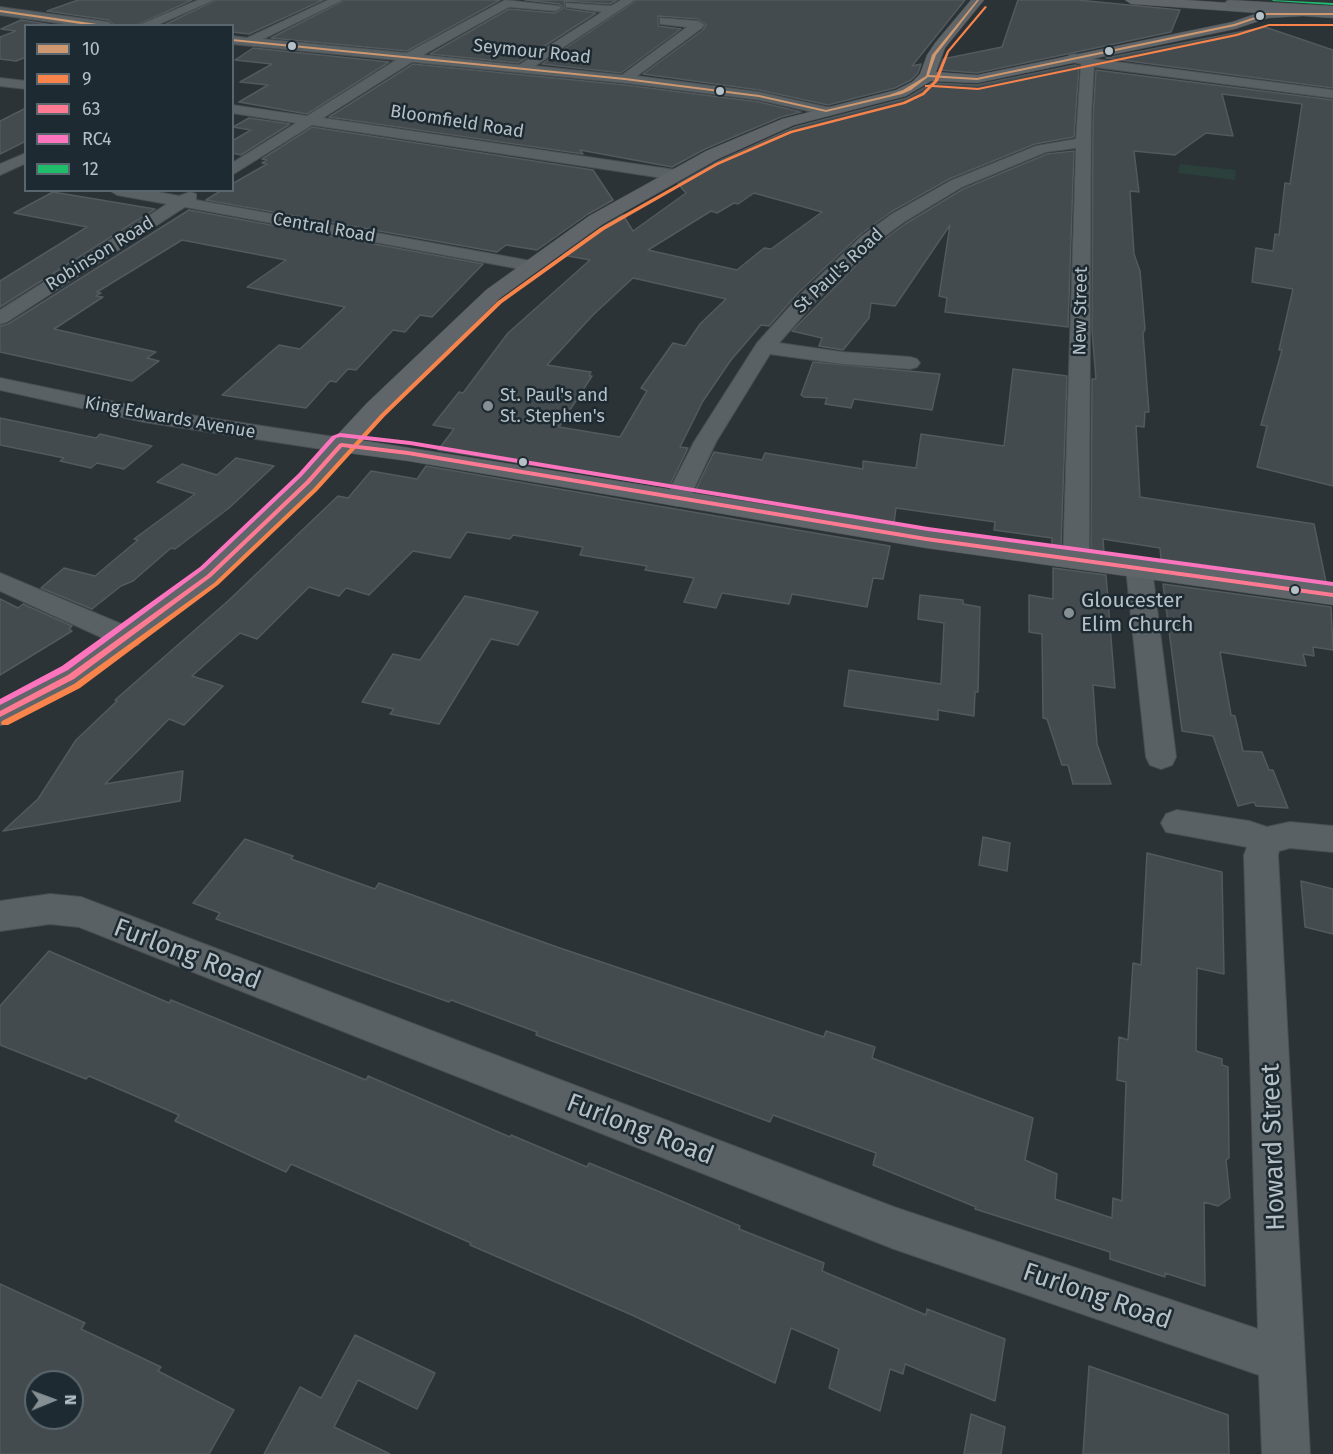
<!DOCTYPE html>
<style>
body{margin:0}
#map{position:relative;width:1333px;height:1454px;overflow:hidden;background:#2b3336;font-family:"Fira Sans",sans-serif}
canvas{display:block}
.legend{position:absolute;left:24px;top:24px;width:210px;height:168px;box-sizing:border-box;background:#1e2a31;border:2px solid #5a666d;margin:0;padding:8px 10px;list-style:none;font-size:18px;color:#b5c0c7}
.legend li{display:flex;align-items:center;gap:12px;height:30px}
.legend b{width:30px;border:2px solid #5a666d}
.north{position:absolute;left:24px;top:1370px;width:60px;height:60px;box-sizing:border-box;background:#1e2a31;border:2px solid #5a666d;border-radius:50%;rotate:89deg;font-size:16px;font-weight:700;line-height:24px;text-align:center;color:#b5c0c7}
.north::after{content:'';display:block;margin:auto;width:21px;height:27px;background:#858f94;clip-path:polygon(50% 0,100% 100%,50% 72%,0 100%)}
</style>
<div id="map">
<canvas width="1333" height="1454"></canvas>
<ul class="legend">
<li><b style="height:8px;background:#cd976f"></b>10</li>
<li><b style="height:8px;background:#f8844c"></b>9</li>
<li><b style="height:8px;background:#fe7a93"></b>63</li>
<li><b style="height:8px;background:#fc73be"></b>RC4</li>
<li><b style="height:8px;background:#20bc6c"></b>12</li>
</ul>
<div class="north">N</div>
</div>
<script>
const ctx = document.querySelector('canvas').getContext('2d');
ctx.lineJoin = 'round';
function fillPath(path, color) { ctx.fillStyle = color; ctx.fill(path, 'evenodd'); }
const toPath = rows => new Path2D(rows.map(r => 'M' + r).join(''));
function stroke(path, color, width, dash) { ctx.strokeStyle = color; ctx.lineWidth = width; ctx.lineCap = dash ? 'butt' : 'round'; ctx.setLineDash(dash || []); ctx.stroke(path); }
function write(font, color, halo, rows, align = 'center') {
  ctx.font = font + ' "Fira Sans",sans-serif'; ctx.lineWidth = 5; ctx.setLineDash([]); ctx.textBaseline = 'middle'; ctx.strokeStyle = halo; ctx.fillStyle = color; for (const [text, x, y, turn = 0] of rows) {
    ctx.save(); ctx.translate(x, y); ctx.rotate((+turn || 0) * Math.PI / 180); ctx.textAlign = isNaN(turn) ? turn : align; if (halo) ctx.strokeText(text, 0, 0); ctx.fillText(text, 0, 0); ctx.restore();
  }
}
fillPath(toPath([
 [1180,164,1236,170,1235,180,1178,173]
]), '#2b3f3b');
const building = toPath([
 [78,0,192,0,135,26,116,26,108,20,47,11,78,0],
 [216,0,323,0,249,34,232,32,232,26,162,26,216,0],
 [345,0,500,0,407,51,271,38,345,0],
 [525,0,617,0,610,4,564,1,566,9,596,13,518,63,430,54,509,9,555,13,563,8,559,4,525,0],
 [637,0,965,0,912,66,921,64,918,73,911,80,895,88,828,105,759,90,643,74,703,30,706,25,698,19,658,16,658,26,681,29,621,73,542,64,637,0],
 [1018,0,1078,0,1180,10,1171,32,977,73,939,70,943,59,1002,47,1018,0],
 [21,20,59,26,26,26,26,57,16,61,0,59,0,37,16,31,1,29,21,20],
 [1265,27,1333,50,1333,88,1106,58,1265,27],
 [253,48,389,62,307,114,239,102,268,85,240,82,272,64,235,60,253,48],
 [413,64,625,85,759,102,801,112,781,117,705,149,672,167,580,150,583,154,329,117,413,64],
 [1075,65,1079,66,1074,137,1035,144,949,179,891,212,861,234,799,292,769,326,761,325,731,360,703,401,680,447,688,448,669,487,438,450,454,429,433,425,459,392,463,393,508,333,590,260,563,255,604,226,623,215,633,231,686,193,678,184,719,161,795,127,907,98,932,83,977,85,1075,65],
 [754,193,822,212,771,249,764,248,737,270,648,250,711,211,717,213,734,203,738,204,754,193],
 [633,278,726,299,700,324,685,346,673,343,641,388,647,391,620,437,559,427,592,376,589,376,591,372,547,365,593,315,633,278],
 [1096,70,1333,100,1333,486,1257,467,1267,426,1261,425,1282,350,1279,350,1293,289,1252,282,1256,248,1273,251,1275,234,1279,235,1285,183,1290,184,1302,104,1222,94,1233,136,1206,133,1175,155,1134,151,1139,192,1130,191,1134,254,1140,271,1145,329,1143,334,1149,412,1145,412,1144,427,1136,426,1140,497,1314,524,1326,582,1161,559,1160,548,1103,539,1104,552,1091,550,1092,379,1096,379,1092,330,1093,119,1096,70],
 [26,108,26,141,0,154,0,121,26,108],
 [249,118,290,124,241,155,232,153,232,141,251,130,233,127,249,118],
 [312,127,593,170,613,200,588,214,537,250,506,245,497,252,206,200,222,190,232,190,232,184,267,164,262,163,267,160,262,159,312,127],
 [1074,151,1068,327,945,312,947,298,939,296,950,225,895,306,871,303,869,318,843,350,819,346,822,338,792,331,875,246,905,224,963,189,1047,154,1074,151],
 [53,192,155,209,0,307,0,281,87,227,14,213,53,192],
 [189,210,483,264,432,317,420,315,405,332,393,330,356,370,348,369,336,382,330,381,306,408,222,395,279,345,300,349,345,307,247,287,286,260,182,240,97,292,101,293,96,296,103,297,54,329,156,352,147,358,159,361,132,381,0,352,0,326,8,324,189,210],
 [813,362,940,374,932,410,854,399,851,408,825,404,827,398,804,397,801,395,813,362],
 [1013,369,1067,376,1061,546,1052,545,1052,538,994,530,995,522,896,508,894,523,695,491,714,452,762,460,765,453,863,469,863,461,916,468,921,434,1004,446,1013,369],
 [0,418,96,438,100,434,152,446,124,469,97,463,91,468,60,461,64,458,0,445,0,418],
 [236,458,274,466,229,508,175,549,171,548,133,581,121,586,92,609,41,588,64,568,95,576,138,540,134,539,195,494,157,482,182,464,217,475,236,458],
 [426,466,890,546,883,579,873,578,867,607,792,594,789,604,722,593,716,608,684,602,694,578,645,570,647,566,580,555,583,547,513,535,510,539,467,532,450,558,413,551,369,595,346,588,339,596,309,587,257,639,240,633,192,676,223,686,184,725,169,719,105,784,183,771,180,801,3,831,38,799,76,740,117,701,115,700,228,601,338,496,348,498,371,471,417,479,426,466],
 [1053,568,1106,575,1115,688,1093,685,1097,744,1111,784,1073,784,1068,765,1062,765,1047,719,1043,718,1042,634,1029,632,1029,595,1053,599,1053,568],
 [1163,584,1331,607,1333,650,1313,647,1314,656,1303,654,1306,666,1220,652,1231,715,1235,716,1243,751,1262,752,1269,770,1273,770,1288,808,1256,806,1254,802,1238,806,1213,736,1182,731,1163,584],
 [920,595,963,600,963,604,980,607,978,692,975,692,974,716,938,710,938,720,844,706,849,670,941,684,944,623,918,619,920,595],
 [465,596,538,612,518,645,491,639,439,724,390,714,394,709,362,702,393,654,420,660,465,596],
 [0,599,18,608,23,604,72,626,69,629,72,631,0,675,0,599],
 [983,837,1010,843,1007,871,979,865,983,837],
 [245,839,293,856,291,859,375,889,379,883,554,946,824,1037,826,1031,875,1047,872,1058,1033,1118,1025,1160,1057,1174,1055,1199,1112,1218,1113,1198,1122,1201,1126,1082,1117,1080,1119,1037,1128,1040,1133,963,1141,965,1147,853,1222,872,1224,974,1197,968,1196,1051,1222,1059,1222,1065,1228,1067,1229,1158,1226,1160,1230,1198,1218,1206,1204,1202,1205,1286,1165,1273,1165,1277,1110,1259,1110,1252,975,1209,976,1207,873,1165,876,1153,773,1115,770,1122,536,1035,537,1032,451,1000,449,1002,216,919,220,913,193,903,245,839],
 [1301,881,1333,889,1333,934,1305,927,1301,881],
 [49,951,169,1003,171,1000,366,1080,368,1076,510,1137,511,1135,587,1167,589,1163,660,1192,740,1226,739,1229,824,1263,822,1271,926,1315,927,1309,1005,1339,995,1401,905,1364,903,1374,890,1369,880,1411,829,1388,839,1349,791,1328,775,1383,632,1315,470,1245,471,1243,291,1164,286,1172,175,1121,179,1115,89,1076,86,1079,0,1045,0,1006,49,951],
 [0,1284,85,1323,81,1329,161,1367,158,1371,234,1410,209,1454,0,1454,0,1284],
 [36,1382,72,1382,72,1418,36,1418,36,1382],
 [355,1335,435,1373,417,1409,358,1380,334,1427,390,1454,264,1454,300,1387,321,1398,355,1335],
 [1089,1366,1228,1415,1229,1454,1083,1454,1089,1366],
 [971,1414,1005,1427,1001,1454,964,1454,971,1414]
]);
fillPath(building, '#444b4e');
stroke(building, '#525a5e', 1.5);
const minor = toPath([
 [198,0,214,0,155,26,137,26,198,0],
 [328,0,343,0,263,39,407,53,505,0,559,6,561,8,555,11,509,7,423,55,519,65,602,12,566,7,566,3,611,6,621,0,635,0,535,66,622,75,687,27,660,24,660,18,698,21,704,25,702,28,637,76,759,92,831,108,833,111,826,115,759,100,625,83,412,62,323,118,676,170,684,175,676,180,312,125,232,175,232,163,296,123,232,113,232,105,307,116,396,60,232,44,232,36,247,38,328,0],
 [0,7,108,22,114,26,79,26,0,15,0,7],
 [1074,54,1094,59,1333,90,1333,98,1094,67,1091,119,1089,559,1085,565,1076,567,1067,565,1063,559,1076,148,1046,152,962,187,904,222,874,244,815,302,779,343,842,352,910,357,917,359,920,363,917,367,910,369,842,364,770,354,716,442,689,499,686,504,677,506,668,504,665,499,694,442,757,343,801,294,862,236,892,214,950,181,1036,146,1076,139,1081,64,1069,61,1069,55,1074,54],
 [0,78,26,81,26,89,0,86,0,78],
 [26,153,26,163,0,175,0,164,26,153],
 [109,190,147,190,179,196,190,192,196,194,196,200,531,261,540,266,531,271,185,207,7,322,0,324,0,310,167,204,117,195,109,190],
 [0,378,144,408,341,438,349,440,352,445,349,450,341,452,144,422,0,390,0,378],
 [1139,561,1148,563,1152,569,1176,757,1172,765,1161,769,1150,765,1146,757,1126,569,1130,563,1139,561],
 [0,573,138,631,142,638,138,645,128,647,118,645,0,591,0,573],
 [1177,810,1249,821,1267,827,1290,822,1333,826,1333,852,1290,848,1279,851,1278,855,1310,1454,1262,1454,1259,1375,894,1249,79,927,50,924,0,931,0,901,50,894,81,897,894,1207,1258,1329,1244,855,1247,847,1166,832,1161,823,1166,814,1177,810]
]);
const secondary = toPath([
 [971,0,984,0,945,48,936,72,977,75,1232,22,1258,13,1131,4,1125,0,1186,0,1333,10,1333,18,1303,16,1268,18,1235,29,977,83,931,81,906,96,794,125,718,159,603,224,500,298,360,440,926,530,1333,585,1333,605,926,548,408,461,348,453,317,488,219,582,82,685,0,726,0,700,60,669,199,570,299,476,367,403,486,290,589,216,706,151,782,119,896,90,912,82,920,74,927,55,935,43,971,0]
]);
const primary = toPath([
 [1230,0,1333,6,1333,14,1226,7,1226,1,1230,0]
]);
stroke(minor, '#484e51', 2);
stroke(secondary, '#484e51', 1);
stroke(primary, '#484f53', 1);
fillPath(minor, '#5a6165');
fillPath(secondary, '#5f6568');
fillPath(primary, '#5d6366');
fillPath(toPath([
 [977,0,979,0,936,55,929,75,977,78,1234,24,1267,13,1333,13,1333,15,1267,15,1235,26,977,80,928,77,911,90,902,94,826,112,759,97,625,80,232,41,232,39,625,78,759,95,826,110,889,95,903,90,926,76,932,55,977,0],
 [0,10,104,25,105,26,94,26,0,12,0,10]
]), '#cd976f');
fillPath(toPath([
 [985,6,987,7,949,52,938,81,934,85,978,88,1236,34,1269,24,1333,24,1333,26,1269,26,1237,36,978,90,932,87,924,95,905,104,792,133,718,165,604,230,502,303,385,416,317,491,218,585,80,688,8,725,2,725,1,723,2,721,74,684,214,583,313,489,381,414,498,301,600,228,716,163,790,131,903,102,922,93,928,87,925,87,925,85,930,85,934,81,947,51,985,6]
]), '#f8844c');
fillPath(toPath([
 [341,443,408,451,926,537,1333,593,1333,597,926,541,408,455,342,447,310,483,211,577,74,679,0,717,0,711,68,675,207,575,306,481,339,444,341,443]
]), '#fe7a93');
fillPath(toPath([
 [340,433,410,441,928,527,1333,582,1333,586,928,531,410,445,340,437,336,438,302,476,204,569,68,670,0,705,0,699,62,666,200,567,298,474,332,436,340,433]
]), '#fc73be');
fillPath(toPath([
 [1272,0,1333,3,1333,5,1273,1,1272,0]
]), '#20bc6c');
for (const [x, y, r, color] of [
 [1260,16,5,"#b5c0c7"],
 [292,46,5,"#b5c0c7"],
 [1109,51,5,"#b5c0c7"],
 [720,91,5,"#b5c0c7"],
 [488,406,6,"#858f94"],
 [523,462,5,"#b5c0c7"],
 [1295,590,5,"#b5c0c7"],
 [1069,613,6,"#858f94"]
]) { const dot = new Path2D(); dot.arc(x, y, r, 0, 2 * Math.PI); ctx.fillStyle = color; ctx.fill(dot); stroke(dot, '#1e2a31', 2); }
write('18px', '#b5c0c7', '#1e2a31', [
 ["Seymour Road",532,52,6],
 ["Bloomfield Road",457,122,9],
 ["Central Road",324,228,10],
 ["Robinson Road",100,254,-32],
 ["St Paul's Road",839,271,-43],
 ["New Street",1081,311,-89],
 ["King Edwards Avenue",170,418,10]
]);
write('18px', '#b5c0c7', '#1e2a31', [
 ["St. Paul's and",500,396],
 ["St. Stephen's",500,417]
], 'left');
write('21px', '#b5c0c7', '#1e2a31', [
 ["Gloucester",1081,601],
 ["Elim Church",1081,625]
], 'left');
write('26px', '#b5c0c7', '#1e2a31', [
 ["Furlong Road",187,955,21],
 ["Furlong Road",640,1130,21],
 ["Howard Street",1274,1147,-92],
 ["Furlong Road",1097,1297,19]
]);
</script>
